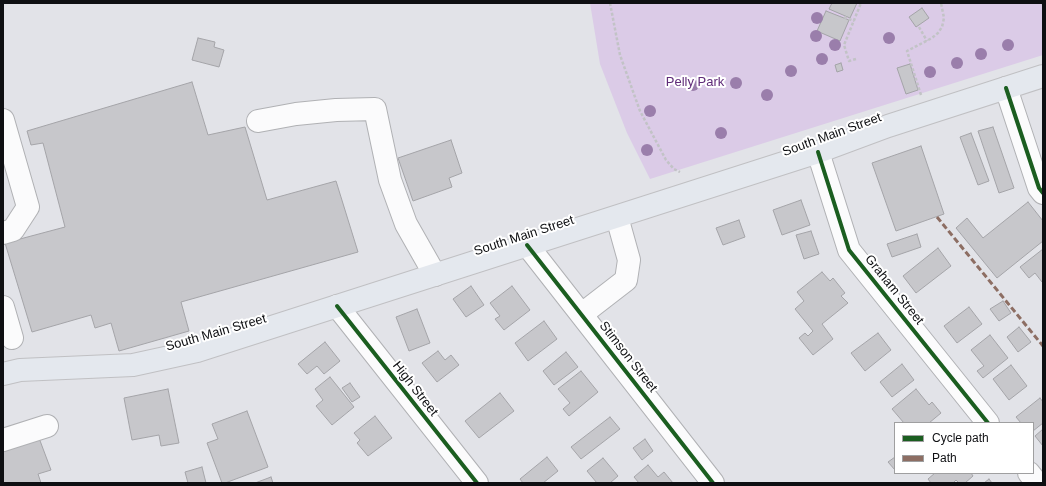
<!DOCTYPE html>
<style>
body{margin:0}
#map{position:relative;width:1046px;height:486px;overflow:hidden;background:#e2e3e8;font-family:Helvetica,sans-serif}
canvas{display:block}
.frame{position:absolute;inset:0;border:4px solid #0e0f12;pointer-events:none}
.legend{position:absolute;left:894px;top:422px;width:140px;height:52px;box-sizing:border-box;background:#fff;border:1px solid #9f9fa0;margin:0;padding:5px 7px;list-style:none;font-size:12px;color:#0e0f12}
.legend li{display:flex;align-items:center;gap:8px;height:20px}
.legend b{width:20px;border:1px solid #9f9fa0}
</style>
<div id="map">
<canvas width="1046" height="486"></canvas>
<div class="frame"></div>
<ul class="legend">
<li><b style="height:5px;background:#1b5e20"></b>Cycle path</li>
<li><b style="height:5px;background:#8d6e63"></b>Path</li>
</ul>
</div>
<script>
const ctx = document.querySelector('canvas').getContext('2d');
ctx.lineJoin = 'round';
function fillPath(path, color) { ctx.fillStyle = color; ctx.fill(path, 'evenodd'); }
const toPath = rows => new Path2D(rows.map(r => 'M' + r).join(''));
function stroke(path, color, width, dash) { ctx.strokeStyle = color; ctx.lineWidth = width; ctx.lineCap = dash ? 'butt' : 'round'; ctx.setLineDash(dash || []); ctx.stroke(path); }
function write(font, color, halo, rows, align = 'center') {
  ctx.font = font + ' Helvetica,sans-serif'; ctx.lineWidth = 4; ctx.setLineDash([]); ctx.textBaseline = 'middle'; ctx.strokeStyle = halo; ctx.fillStyle = color; for (const [text, x, y, turn = 0] of rows) {
    ctx.save(); ctx.translate(x, y); ctx.rotate((+turn || 0) * Math.PI / 180); ctx.textAlign = isNaN(turn) ? turn : align; if (halo) ctx.strokeText(text, 0, 0); ctx.fillText(text, 0, 0); ctx.restore();
  }
}
fillPath(toPath([
 [590,3,1043,3,1043,55,650,179,627,133,600,64]
]), '#dbcbe7');
const building = toPath([
 [832,3,857,3,850,18,829,9,832,3],
 [922,8,929,18,916,27,909,17,922,8],
 [826,11,849,20,840,41,817,31,826,11],
 [198,38,215,42,214,47,224,50,219,67,192,60,198,38],
 [841,63,843,70,837,72,835,65,841,63],
 [910,64,918,90,906,94,897,68,910,64],
 [192,82,208,135,245,127,267,200,336,181,358,252,181,302,189,331,119,351,111,323,95,328,91,315,32,332,5,243,65,227,43,143,31,145,27,131,192,82],
 [993,127,1014,188,999,193,978,131,993,127],
 [971,133,989,181,978,185,960,137,971,133],
 [451,140,462,173,449,178,452,187,413,201,398,158,451,140],
 [921,146,944,214,896,231,872,163,921,146],
 [801,200,810,225,782,235,773,210,801,200],
 [1028,202,1043,221,1043,241,997,278,956,228,967,218,983,238,1028,202],
 [739,220,745,237,723,245,716,228,739,220],
 [811,231,819,254,804,259,796,235,811,231],
 [917,234,921,247,892,257,887,244,917,234],
 [938,248,951,266,916,293,903,276,938,248],
 [1043,249,1043,281,1042,282,1035,273,1029,278,1020,267,1043,249],
 [822,272,830,281,833,278,845,293,841,296,848,303,822,324,833,339,813,355,799,338,805,333,808,336,813,331,795,309,804,301,797,292,822,272],
 [471,286,484,305,466,317,453,299,471,286],
 [512,286,530,310,504,330,495,319,500,316,490,303,512,286],
 [1003,301,1011,313,999,321,990,309,1003,301],
 [969,307,982,324,957,343,944,326,969,307],
 [417,309,430,343,409,351,396,317,417,309],
 [544,321,557,339,528,361,515,343,544,321],
 [1019,327,1031,342,1018,352,1007,337,1019,327],
 [878,333,891,350,865,371,851,353,878,333],
 [990,335,1008,358,983,378,977,371,984,366,971,350,990,335],
 [325,342,340,361,324,374,317,366,307,374,298,364,325,342],
 [438,351,445,360,451,355,459,365,437,382,422,363,438,351],
 [566,352,578,367,554,385,543,371,566,352],
 [902,364,914,380,892,397,880,382,902,364],
 [1011,365,1027,386,1009,400,993,379,1011,365],
 [581,371,598,392,569,416,563,409,570,403,558,389,581,371],
 [330,377,354,407,332,425,316,406,323,400,315,389,330,377],
 [350,383,360,397,352,402,342,388,350,383],
 [168,389,179,443,161,446,159,435,132,440,124,398,168,389],
 [916,389,929,405,932,402,941,413,929,423,904,423,892,409,916,389],
 [500,393,514,411,479,438,465,421,500,393],
 [1040,398,1043,402,1043,423,1033,431,1033,423,1021,423,1016,417,1040,398],
 [247,411,268,467,225,483,222,483,207,443,218,439,212,424,247,411],
 [375,416,392,438,368,456,357,443,360,440,354,433,375,416],
 [610,417,620,429,581,459,571,447,610,417],
 [1043,429,1043,446,1035,436,1043,429],
 [39,438,51,470,38,474,41,483,3,483,3,452,39,438],
 [645,439,653,451,642,460,633,448,645,439],
 [547,457,558,471,543,483,523,483,520,479,547,457],
 [895,457,895,470,888,462,895,457],
 [603,458,618,476,610,483,597,483,587,471,603,458],
 [648,465,658,477,664,472,673,483,639,483,634,477,648,465],
 [202,467,206,483,188,483,185,472,202,467],
 [935,473,971,473,973,476,965,483,959,483,956,480,953,483,931,483,928,479,935,473],
 [271,477,273,483,255,483,271,477],
 [989,479,992,483,984,483,989,479]
]);
fillPath(building, '#c7c7cb');
stroke(building, '#a4a4a8', 1);
const minor = toPath([
 [1006,88,1039,188,1043,193],
 [3,120,28,207,13,230,3,233],
 [258,121,296,114,336,110,375,109,390,180,406,224,435,275],
 [818,152,849,250,988,423],
 [527,245,713,483],
 [337,306,477,483],
 [3,307,12,338],
 [582,314,626,280,629,260,617,217],
 [3,440,47,426],
 [1029,473,1037,483]
]);
const major = toPath([
 [3,374,20,370,133,365,197,351,818,152,888,126,1043,76]
]);
stroke(minor, '#b0b1b4', 24);
stroke(major, '#c0c0c3', 24);
stroke(toPath([
 [610,3,620,55,640,111,666,160,674,169,680,172],
 [1042,3,1043,5],
 [844,17,854,21],
 [919,27,927,41],
 [856,59,849,61,844,45,861,3],
 [921,95,907,51,932,38,938,33,942,27,944,18,941,3]
]), '#c2c3c6', 2.5, [3, 2]);
stroke(minor, '#fbfbfc', 22);
stroke(major, '#e4e8ee', 22);
stroke(toPath([
 [937,217,1043,346]
]), '#8d6e63', 3, [6, 3]);
stroke(toPath([
 [1006,88,1039,188,1043,193],
 [818,152,849,250,988,423],
 [527,245,713,483],
 [337,306,477,483]
]), '#1b5e20', 4);
ctx.fillStyle = '#9a7eab';
for (const [x, y] of [
 [817,18],
 [816,36],
 [889,38],
 [835,45],
 [1008,45],
 [981,54],
 [822,59],
 [957,63],
 [791,71],
 [930,72],
 [736,83],
 [693,85],
 [767,95],
 [650,111],
 [721,133],
 [647,150]
]) { ctx.beginPath(); ctx.arc(x, y, 6, 0, 2 * Math.PI); ctx.fill(); }
write('13px', '#602c79', '#fff', [
 ["Pelly Park",695,82]
]);
write('13px', '#0e0f12', '#fff', [
 ["South Main Street",832,135,-20],
 ["South Main Street",524,236,-18],
 ["Graham Street",894,290,51],
 ["South Main Street",216,333,-16],
 ["Stimson Street",628,357,52],
 ["High Street",415,389,52]
]);
</script>
